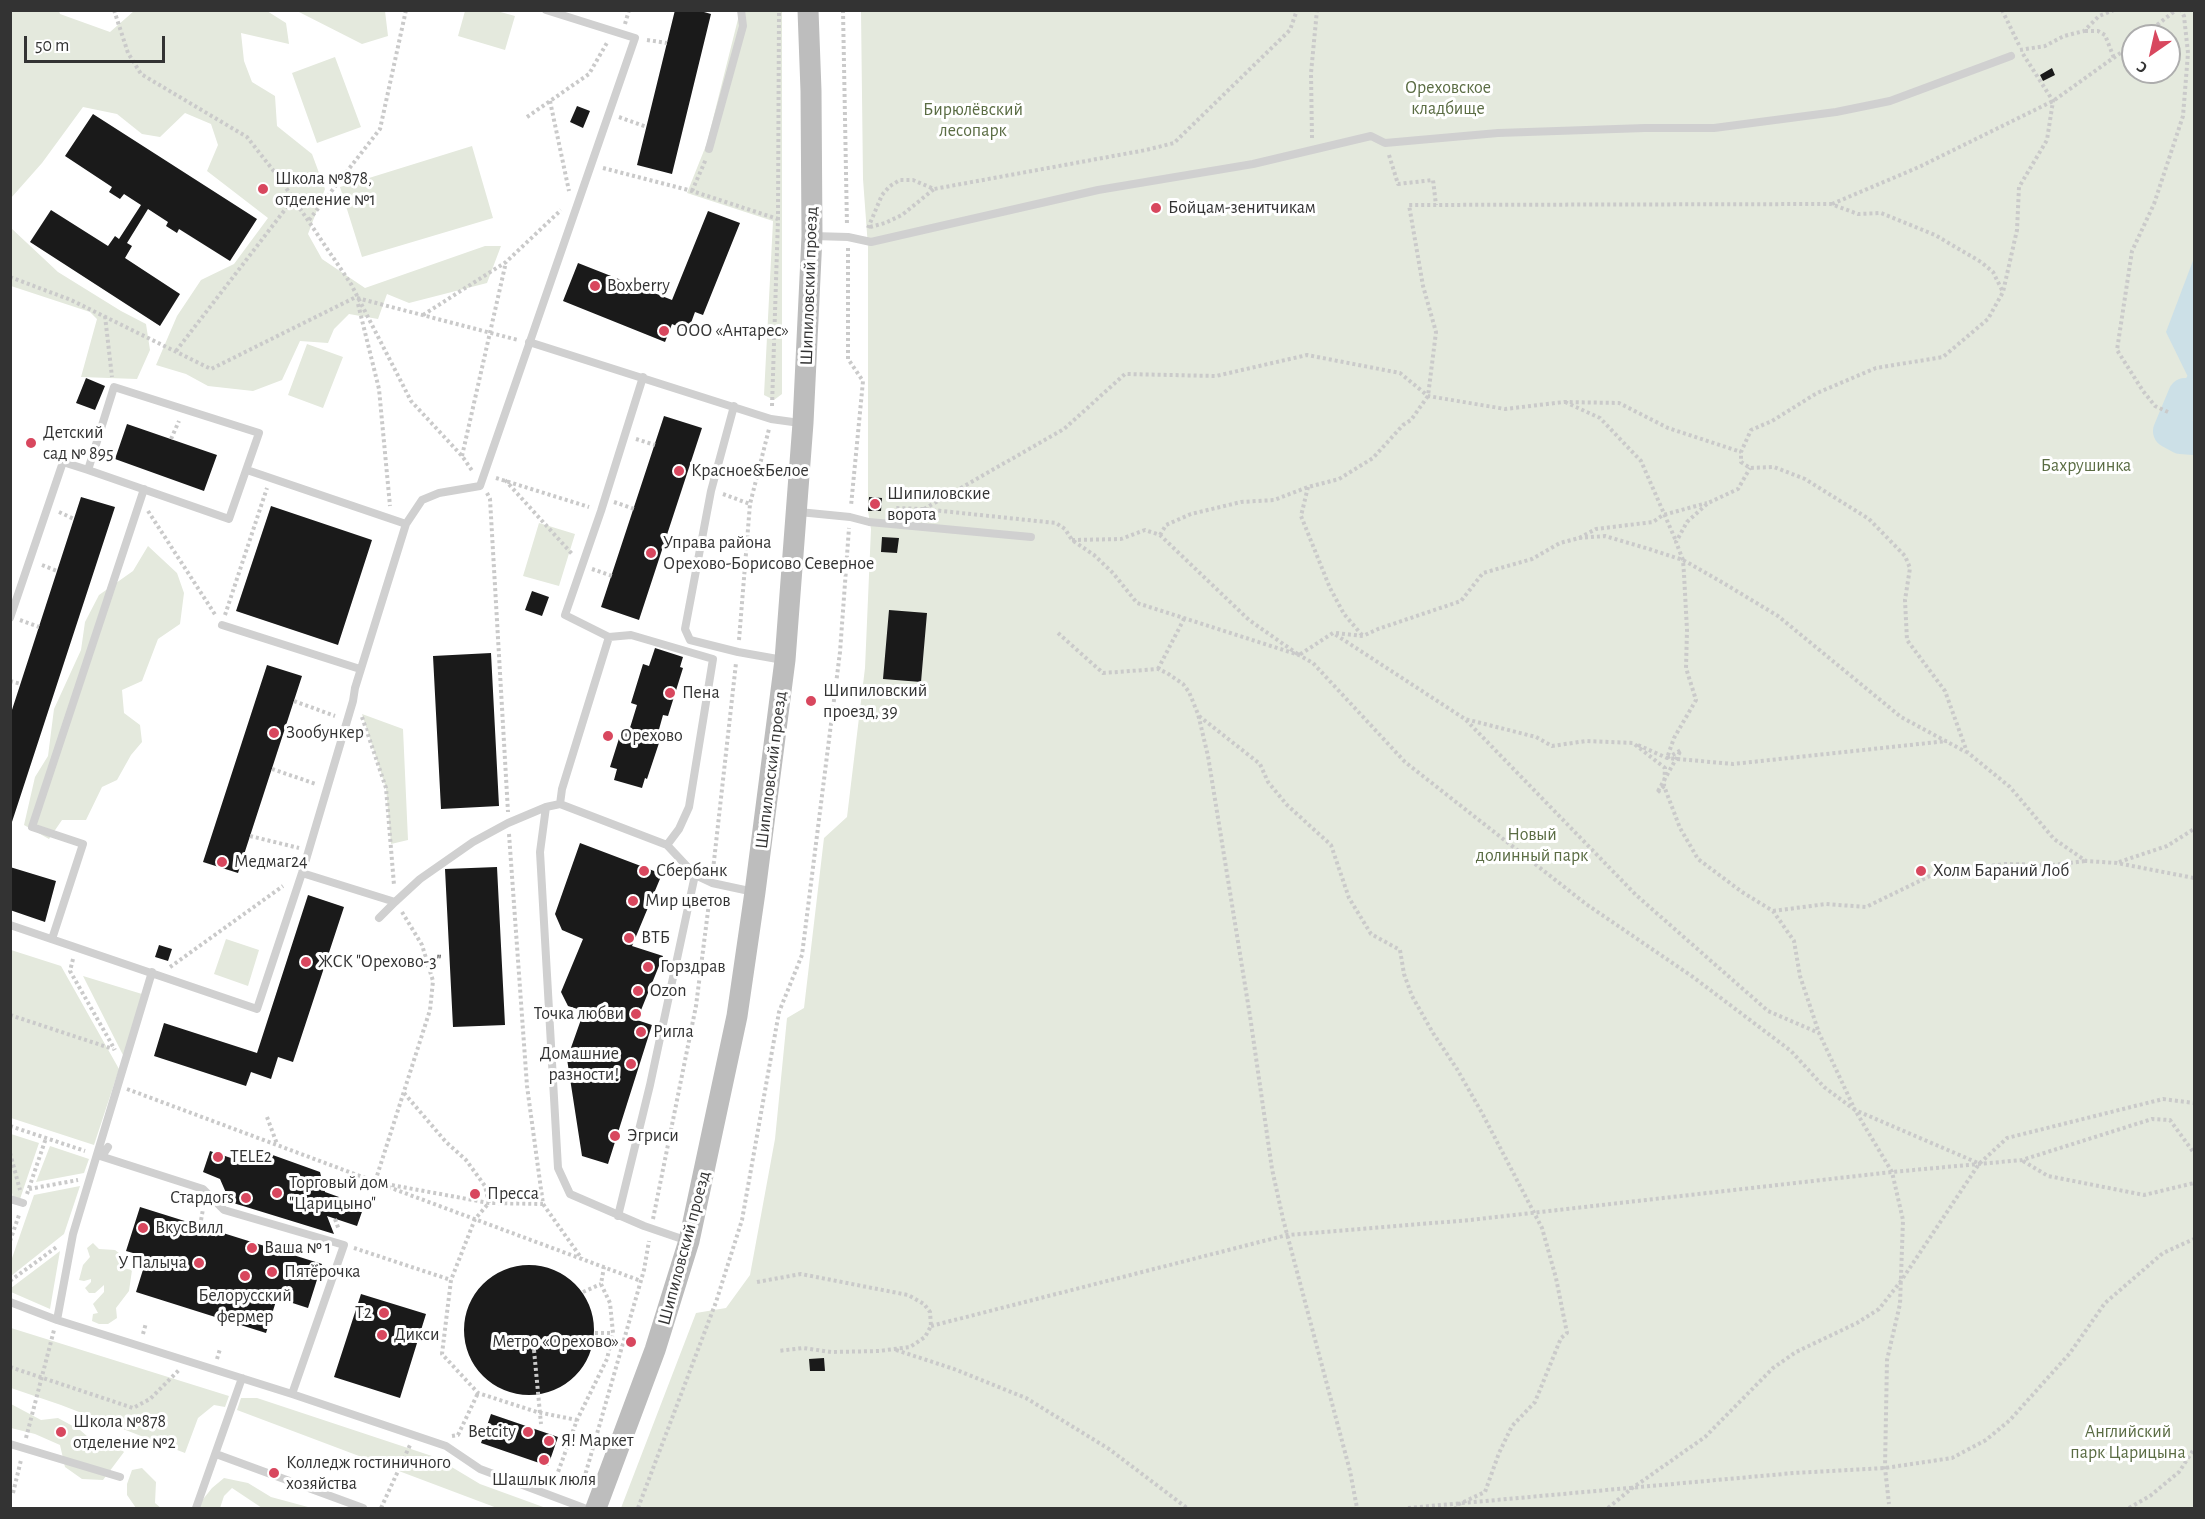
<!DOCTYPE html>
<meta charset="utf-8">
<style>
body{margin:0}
#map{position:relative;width:2205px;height:1519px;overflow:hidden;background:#fff;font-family:"Alegreya Sans",sans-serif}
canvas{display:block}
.frame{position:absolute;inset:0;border:12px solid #333;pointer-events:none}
.north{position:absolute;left:2121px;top:24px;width:60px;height:60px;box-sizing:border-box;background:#fff;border:2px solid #adadad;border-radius:50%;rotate:214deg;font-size:16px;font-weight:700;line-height:24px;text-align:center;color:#333}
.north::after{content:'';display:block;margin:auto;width:21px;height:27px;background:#d8475e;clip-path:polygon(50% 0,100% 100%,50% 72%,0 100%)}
.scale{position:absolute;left:24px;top:36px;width:141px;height:27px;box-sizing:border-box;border:3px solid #333;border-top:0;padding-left:8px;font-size:18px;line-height:21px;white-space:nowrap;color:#333;-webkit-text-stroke:4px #fff;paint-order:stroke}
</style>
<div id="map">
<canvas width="2205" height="1519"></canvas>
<div class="frame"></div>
<div class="north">С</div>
<div class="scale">50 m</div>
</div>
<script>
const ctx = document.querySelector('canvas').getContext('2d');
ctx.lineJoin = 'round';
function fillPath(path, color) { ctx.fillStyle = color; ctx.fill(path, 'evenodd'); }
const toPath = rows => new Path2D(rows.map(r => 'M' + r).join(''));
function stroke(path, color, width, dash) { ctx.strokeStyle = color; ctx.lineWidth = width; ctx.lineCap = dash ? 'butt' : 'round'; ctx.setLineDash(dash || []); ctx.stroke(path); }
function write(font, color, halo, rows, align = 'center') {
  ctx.font = font + ' "Alegreya Sans",sans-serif'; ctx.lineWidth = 6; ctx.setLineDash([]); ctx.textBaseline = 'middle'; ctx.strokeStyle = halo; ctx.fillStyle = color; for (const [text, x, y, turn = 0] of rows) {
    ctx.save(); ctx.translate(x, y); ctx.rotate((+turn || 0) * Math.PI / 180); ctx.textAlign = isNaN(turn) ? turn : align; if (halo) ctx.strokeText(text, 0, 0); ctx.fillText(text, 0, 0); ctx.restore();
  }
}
fillPath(toPath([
 [11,10,59,11,60,14,110,32,134,11,267,11,286,23,289,44,241,33,244,61,252,82,275,96,277,126,312,154,325,189,308,234,322,259,365,288,485,246,501,246,487,283,409,303,387,294,378,319,349,314,334,329,328,343,300,341,282,380,253,391,208,386,186,374,156,365,177,316,201,280,234,264,268,218,207,171,218,145,211,124,185,113,160,137,142,134,117,114,83,107,42,163,11,198],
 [297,11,385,11,388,36,362,44],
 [465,11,497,11,515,16,505,50,458,36],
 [740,11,782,11,782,394,774,400,764,395,773,221,687,193,707,143],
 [861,11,2194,11,2194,1508,621,1508,696,1313,726,1308,750,1275,775,1139,787,1018,804,1008,824,838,847,817,865,668,871,529,868,511,868,247,863,179],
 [2133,36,2169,36,2169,72,2133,72],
 [335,57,361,127,317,143,292,73],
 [472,146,493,218,362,257,340,187],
 [11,228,58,272,121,311,146,324,150,350,137,379,81,377,97,319,90,312,11,286],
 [307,344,343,357,323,408,288,395],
 [539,523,575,534,559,586,523,576],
 [148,546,177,573,184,593,180,624,158,639,142,681,122,690,124,713,140,725,142,742,131,755,117,780,102,787,86,820,62,820,49,839,24,825,35,777,48,756,54,709,81,650,85,622,99,595,133,571],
 [362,714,403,729,408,840,391,844,386,788],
 [226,939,259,950,248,986,214,974],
 [11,950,61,966,119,1069,94,1145,11,1118],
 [83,976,142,994,124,1057],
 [11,1134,39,1143,20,1199,13,1197,11,1189],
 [50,1146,89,1159,84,1173,36,1182],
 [80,1186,64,1234,11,1276,11,1261,34,1195],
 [93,1243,99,1249,115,1250,129,1261,123,1268,132,1270,129,1291,116,1308,117,1318,108,1324,99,1324,92,1321,93,1314,98,1313,93,1304,104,1292,104,1285,95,1293,89,1293,85,1288,91,1282,91,1279,84,1281,79,1280,83,1265,90,1257,87,1248],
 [60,1251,50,1309,11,1292,11,1288],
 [10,1328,11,1328,229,1396,225,1407,214,1405,198,1418,185,1453,61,1405,11,1388],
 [241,1398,257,1398,435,1457,480,1484,546,1508,497,1508,237,1410],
 [11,1404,41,1420,58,1418,80,1430,88,1437,113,1441,124,1452,103,1480,82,1479,65,1467,60,1445,35,1434,11,1428],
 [142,1468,156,1482,155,1503,161,1508,136,1508,127,1495,127,1484,132,1470],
 [224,1478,248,1483,271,1497,308,1507,307,1508,262,1508,232,1488,224,1496,220,1508,196,1508,212,1488]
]), '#e4e9dd');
fillPath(toPath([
 [2194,258,2194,380,2189,379,2166,332]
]), '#cce0e7');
stroke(toPath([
 [2185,395,2189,379,2194,371]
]), '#cce0e7', 6);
stroke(toPath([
 [2185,395,2170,431,2181,437,2194,438]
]), '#cce0e7', 34);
fillPath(toPath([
 [675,10,697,10,711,14,672,174,637,165],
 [2052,68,2055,75,2043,81,2040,75],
 [577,106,590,111,583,128,570,122],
 [93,114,257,219,230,261,179,229,177,233,166,226,168,222,148,209,127,243,132,246,125,258,180,294,160,326,30,242,51,210,108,246,115,236,119,239,141,205,124,194,120,199,109,192,112,187,65,156],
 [708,211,740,223,703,315,695,312,688,331,672,324,665,342,563,301,578,263,672,300],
 [86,378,105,386,95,410,76,403],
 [664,416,702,428,639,620,601,607],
 [127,424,217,455,204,491,115,459],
 [81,497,115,507,10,828,10,716],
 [869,497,882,498,881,511,868,511],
 [271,506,372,540,338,645,236,611],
 [882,537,899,538,897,553,881,552],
 [532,591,549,597,542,616,525,610],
 [889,610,927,613,921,682,883,679],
 [655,648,683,657,680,667,683,668,668,716,663,715,658,733,662,734,647,779,645,778,642,788,614,780,617,769,610,767,622,729,629,731,637,705,631,703,643,664,649,666],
 [491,653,499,806,441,809,433,656],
 [267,665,302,676,238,873,203,862],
 [580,843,662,874,632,946,663,956,637,1020,652,1025,608,1164,582,1156,567,1059,584,1011,568,1006,561,992,583,939,562,930,555,914],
 [10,867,56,881,45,922,10,910],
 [497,867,505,1025,453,1027,445,869],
 [308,895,344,907,293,1062,278,1057,271,1079,251,1072,246,1086,154,1056,164,1023,257,1053],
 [159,945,172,949,168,961,155,957],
 [256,1149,320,1172,325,1192,364,1206,357,1226,327,1216,334,1234,230,1202,220,1179,203,1172,210,1151,252,1165],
 [140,1207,322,1264,308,1308,277,1298,266,1333,136,1292,147,1257,126,1251],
 '464 1330a65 65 0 1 1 130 0a65 65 0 1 1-130 0Z',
 [361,1294,426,1314,400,1398,334,1377],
 [824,1358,825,1371,810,1371,809,1359],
 [491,1414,558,1437,548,1466,481,1443]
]), '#1a1a1a');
stroke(toPath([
 [114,10,128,53,141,74,247,137,280,179,351,284,411,401,462,456,473,472],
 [843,10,847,226],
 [2002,10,2019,45],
 [625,24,629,10],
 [2085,31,2098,31,2105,35,2114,58],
 [2143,36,2176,10],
 [647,40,667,43],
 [2020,50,2045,46,2064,36,2084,31,2099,16,2114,10],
 [2023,54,2053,101,2047,140,2019,187,2017,230,2003,292,1988,319,1943,357,1876,368,1817,393,1772,421,1751,430,1741,452,1741,462,1750,468,1774,467,1805,479,1869,519,1905,556,1910,568,1905,600,1907,640,1945,691,1967,752,2010,787,2054,839,2086,861,2117,863,2194,878],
 [550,101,569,191],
 [527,117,589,74,608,41],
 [619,117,647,127],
 [1312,138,1311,73,1317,10],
 [1389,155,1398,184,1433,180,1436,205],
 [603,168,692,191,778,219],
 [692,191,706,159],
 [1832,204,1919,167,2053,101,2133,44],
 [309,220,380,129,406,10],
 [870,227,885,223,902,215,934,189],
 [868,228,882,195,890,186,900,180,913,180,934,189,1146,150,1174,143,1290,30,1297,10],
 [848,248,848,359,863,381,851,506],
 [10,277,71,300,211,369,356,297],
 [357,298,518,340],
 [358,304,379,389,390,506],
 [423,315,506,262,561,210],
 [105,316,112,377],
 [176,351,294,198],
 [1565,402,1600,418,1641,461,1676,541],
 [772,406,778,219,779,10],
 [2168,412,2155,406,2143,391,2117,350,2132,251,2154,204,2183,116,2188,53,2184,16,2181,10],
 [171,439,179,421],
 [636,439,655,445],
 [462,456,506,262],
 [496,478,589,507],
 [505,480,573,555],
 [1308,487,1301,516,1330,588,1344,614,1362,635],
 [487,493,490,499,508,812],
 [723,494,750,504],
 [614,502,634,509],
 [924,509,1064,429,1125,374,1216,376,1307,355,1400,373,1428,396,1505,409,1564,402,1619,403,1668,428,1741,452],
 [148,511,216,616],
 [59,512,74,519],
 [892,512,896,508,923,509,1056,523,1065,529,1072,540,1094,555,1113,573,1137,603,1299,655,1313,663,1405,762,1586,904,1693,977,1791,1051,1824,1087,1855,1110,1892,1172,1903,1220,1900,1304,1887,1360,1885,1468,1889,1504],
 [1160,535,1166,525,1191,514,1241,502,1274,500,1308,487,1339,479,1373,458,1403,425,1411,420,1428,396,1436,332,1423,286,1409,205,1831,204,1858,214,1881,213,1935,235,1981,262,1993,272,2003,292],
 [1579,538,1605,536,1649,549,1683,560,1720,581,1778,616,1901,717,1966,752],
 [1072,540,1121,539,1145,530,1160,535,1249,620,1299,655,1333,633,1465,719,1536,737,1552,746,1586,741,1633,743,1665,768,1664,786,1680,828,1698,859,1742,892,1773,911,1794,941,1800,976,1819,1033],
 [42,565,57,571],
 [592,569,612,576],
 [225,615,267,488],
 [20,620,39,627],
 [1058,633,1103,673,1158,669,1167,673,1183,684,1189,692,1198,714,1208,756,1250,1016,1272,1169,1283,1219,1350,1471,1357,1508],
 [1336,633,1363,636,1378,629,1461,601,1483,573,1532,559,1560,543,1579,538,1596,529,1653,522,1663,515,1707,503],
 [739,640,750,504,769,429],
 [1158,669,1185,617],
 [10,681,21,684],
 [294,701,335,716],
 [1199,716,1260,764,1268,782,1287,805,1331,845,1349,898,1371,934,1400,950,1404,974,1412,996,1433,1033,1457,1069,1482,1113,1542,1228,1556,1278,1567,1333,1561,1338,1535,1402,1512,1426,1499,1453,1485,1492,1457,1505,1456,1508],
 [362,717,386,788,394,885],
 [1466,720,1636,895,1768,1011,1819,1033,1855,1110,1978,1163],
 [1638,745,1667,758,1733,764,1947,741],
 [272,769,316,784],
 [1664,786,1657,793,1681,750,1667,758,1674,738,1696,700,1686,668,1687,630,1684,574,1683,560,1676,542,1687,522,1708,503,1738,489,1750,468],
 [509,834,527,1086,543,1204,582,1259],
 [250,836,299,848],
 [2119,862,2167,846,2194,829],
 [713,870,736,663],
 [1773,911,1826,904,1866,907,1936,873,2005,864,2053,865,2085,861],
 [402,912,422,945,433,981,430,1010,375,1182,641,1281],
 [73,959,70,971,115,1050],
 [170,967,283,886],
 [10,1015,113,1049],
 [127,1089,376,1182],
 [404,1093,446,1142,466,1160,485,1186,489,1203,475,1219,451,1280,442,1354,478,1393,537,1412,577,1420],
 [267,1117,277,1144],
 [10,1126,85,1151],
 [10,1153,20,1190],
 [2023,1161,2048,1176,2144,1195,2194,1183],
 [386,1184,489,1203,543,1204],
 [29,1189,78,1180],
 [27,1194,46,1138],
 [335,1219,339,1230],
 [653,1219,696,1006,710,895],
 [200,1226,203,1209],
 [10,1241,19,1215],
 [354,1248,451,1280],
 [10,1281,58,1246],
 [757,1282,801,1274,908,1295,924,1304,930,1312,931,1326,925,1337,910,1347,879,1351,831,1352,803,1348,778,1351],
 [583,1292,601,1284],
 [931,1326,1287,1235,1470,1220,1892,1172,2022,1160,2152,1119,2170,1120,2194,1153],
 [595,1333,613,1333],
 [143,1334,146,1323],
 [534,1350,541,1424],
 [896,1350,954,1369,1026,1398,1109,1449,1187,1508],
 [217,1359,220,1349],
 [10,1367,133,1408,150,1399,179,1370],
 [452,1436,458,1435,478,1393],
 [26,1438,54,1330],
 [584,1479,644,1270,649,1241],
 [554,1483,577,1420,607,1359,613,1333,610,1303,601,1284,604,1267],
 [13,1493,21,1460],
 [381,1508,410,1445],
 [638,1508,716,1302,742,1220,779,1012,802,955,840,652,849,528],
 [1408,1508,1794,1473,1885,1468,1952,1458,1986,1440,2010,1420,2070,1353,2105,1303,2163,1253,2194,1239],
 [1608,1508,1631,1489,1705,1437,1773,1368,1796,1352,1857,1323,1879,1309,1901,1281,1979,1164,2007,1138,2163,1099,2194,1103],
 [2129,1508,2150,1496,2179,1472,2194,1449]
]), '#cacaca', 4, [3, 3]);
stroke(toPath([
 [709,149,743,26,741,10],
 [813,236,848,237,871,242,1098,190,1253,164,1371,136,1385,143,1498,133,1645,128,1714,128,1836,112,1890,101,2011,56],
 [529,342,771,419,800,423],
 [114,387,259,433,229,519,88,470,114,387],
 [734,406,711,491,685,629,690,640,738,652,783,660],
 [247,470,406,524],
 [799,512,850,517,869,522,1031,537],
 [10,618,63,462,88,470],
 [222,625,360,669],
 [609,637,565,615,601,511,643,377],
 [560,804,562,789,609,637,631,635,713,659,689,807,679,829,667,845],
 [546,807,540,852,558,1168,570,1194,644,1226,688,1241],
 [302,873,395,902,420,879,473,842,508,823,546,807,560,804,667,845,695,875,712,883,754,892],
 [379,918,395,902],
 [10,925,257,1009,302,873,353,701,355,688,406,524,422,500,439,493,480,486,635,38,546,10],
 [52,939,83,844,32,827,144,489],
 [152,972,73,1234,57,1320,292,1394,446,1446,480,1469,584,1508],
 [97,1155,203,1189,224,1210,344,1245,292,1394],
 [102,1156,108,1147],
 [10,1199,23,1203],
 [618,1216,650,1085,695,875],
 [10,1302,57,1320],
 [10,1444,120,1477],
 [216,1454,363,1508],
 [196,1508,242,1378]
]), '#d0d0d0', 8);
stroke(toPath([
 [596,1508,655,1350,689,1241,737,1016,755,892,785,660,803,423,812,236,811,91,808,10]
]), '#bdbdbd', 21);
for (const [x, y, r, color] of [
 [263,189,6,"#d8475e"],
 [1156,208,6,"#d8475e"],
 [595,286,6,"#d8475e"],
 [664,331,6,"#d8475e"],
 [31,443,6,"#d8475e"],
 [679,471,6,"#d8475e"],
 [875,504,6,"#d8475e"],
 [651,553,6,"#d8475e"],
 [670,693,6,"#d8475e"],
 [811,701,6,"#d8475e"],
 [274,733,6,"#d8475e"],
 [608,736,6,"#d8475e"],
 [222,862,6,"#d8475e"],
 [644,871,6,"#d8475e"],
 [1921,871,6,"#d8475e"],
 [633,901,6,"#d8475e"],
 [629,938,6,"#d8475e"],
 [306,962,6,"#d8475e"],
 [648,967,6,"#d8475e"],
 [638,991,6,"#d8475e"],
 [636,1014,6,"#d8475e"],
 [641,1032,6,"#d8475e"],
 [631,1064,6,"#d8475e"],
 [615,1136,6,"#d8475e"],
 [218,1157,6,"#d8475e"],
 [277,1193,6,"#d8475e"],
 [475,1194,6,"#d8475e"],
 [246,1198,6,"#d8475e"],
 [143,1228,6,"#d8475e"],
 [252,1248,6,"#d8475e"],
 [199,1263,6,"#d8475e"],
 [272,1272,6,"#d8475e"],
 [245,1276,6,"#d8475e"],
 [384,1313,6,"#d8475e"],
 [382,1335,6,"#d8475e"],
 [631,1342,6,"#d8475e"],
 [61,1432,6,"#d8475e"],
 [528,1432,6,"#d8475e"],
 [549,1441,6,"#d8475e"],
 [544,1460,6,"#d8475e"],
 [274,1473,6,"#d8475e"]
]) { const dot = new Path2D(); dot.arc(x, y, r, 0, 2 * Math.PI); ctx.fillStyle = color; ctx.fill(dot); stroke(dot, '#fff', 2); }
write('18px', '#5a6c43', '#fff', [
 ["Ореховское",1448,88],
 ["кладбище",1448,109],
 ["Бирюлёвский",973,110],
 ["лесопарк",973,131],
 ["Бахрушинка",2086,466],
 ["Новый",1532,835],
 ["долинный парк",1532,856],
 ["Английский",2128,1432],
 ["парк Царицына",2128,1453]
]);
write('18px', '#333', '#fff', [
 ["Школа №878,",275,179],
 ["отделение №1",275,200],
 ["Бойцам-зенитчикам",1168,208],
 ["Boxberry",607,286],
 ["ООО «Антарес»",676,331],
 ["Детский",43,433],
 ["сад № 895",43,454],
 ["Красное&Белое",691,471],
 ["Шипиловские",887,494],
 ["ворота",887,515],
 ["Управа района",663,543],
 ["Орехово-Борисово Северное",663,564],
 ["Шипиловский",823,691],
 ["проезд, 39",823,712],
 ["Пена",682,693],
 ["Зообункер",286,733],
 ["Орехово",620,736],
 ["Медмаг24",234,862],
 ["Сбербанк",656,871],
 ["Холм Бараний Лоб",1933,871],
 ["Мир цветов",645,901],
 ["ВТБ",641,938],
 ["ЖСК \"Орехово-3\"",318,962],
 ["Горздрав",660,967],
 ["Ozon",650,991],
 ["Точка любви",624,1014,"right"],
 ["Ригла",653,1032],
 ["Домашние",619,1054,"right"],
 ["разности!",619,1075,"right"],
 ["Эгриси",627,1136],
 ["TELE2",230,1157],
 ["Торговый дом",289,1183],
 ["\"Царицыно\"",289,1204],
 ["Пресса",487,1194],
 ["Стардогs",234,1198,"right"],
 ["ВкусВилл",155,1228],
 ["Ваша № 1",264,1248],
 ["У Палыча",187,1263,"right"],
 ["Пятёрочка",284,1272],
 ["Белорусский",245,1296,"center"],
 ["фермер",245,1317,"center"],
 ["T2",372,1313,"right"],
 ["Дикси",394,1335],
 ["Метро «Орехово»",619,1342,"right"],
 ["Школа №878",73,1422],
 ["отделение №2",73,1443],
 ["Betcity",516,1432,"right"],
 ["Я! Маркет",561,1441],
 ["Колледж гостиничного",286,1463],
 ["хозяйcтва",286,1484],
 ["Шашлык люля",544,1480,"center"]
], 'left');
write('18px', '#333', '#fff', [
 ["Шипиловский проезд",809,286,-88],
 ["Шипиловский проезд",771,770,-83],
 ["Шипиловский проезд",684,1248,-75]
]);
</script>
